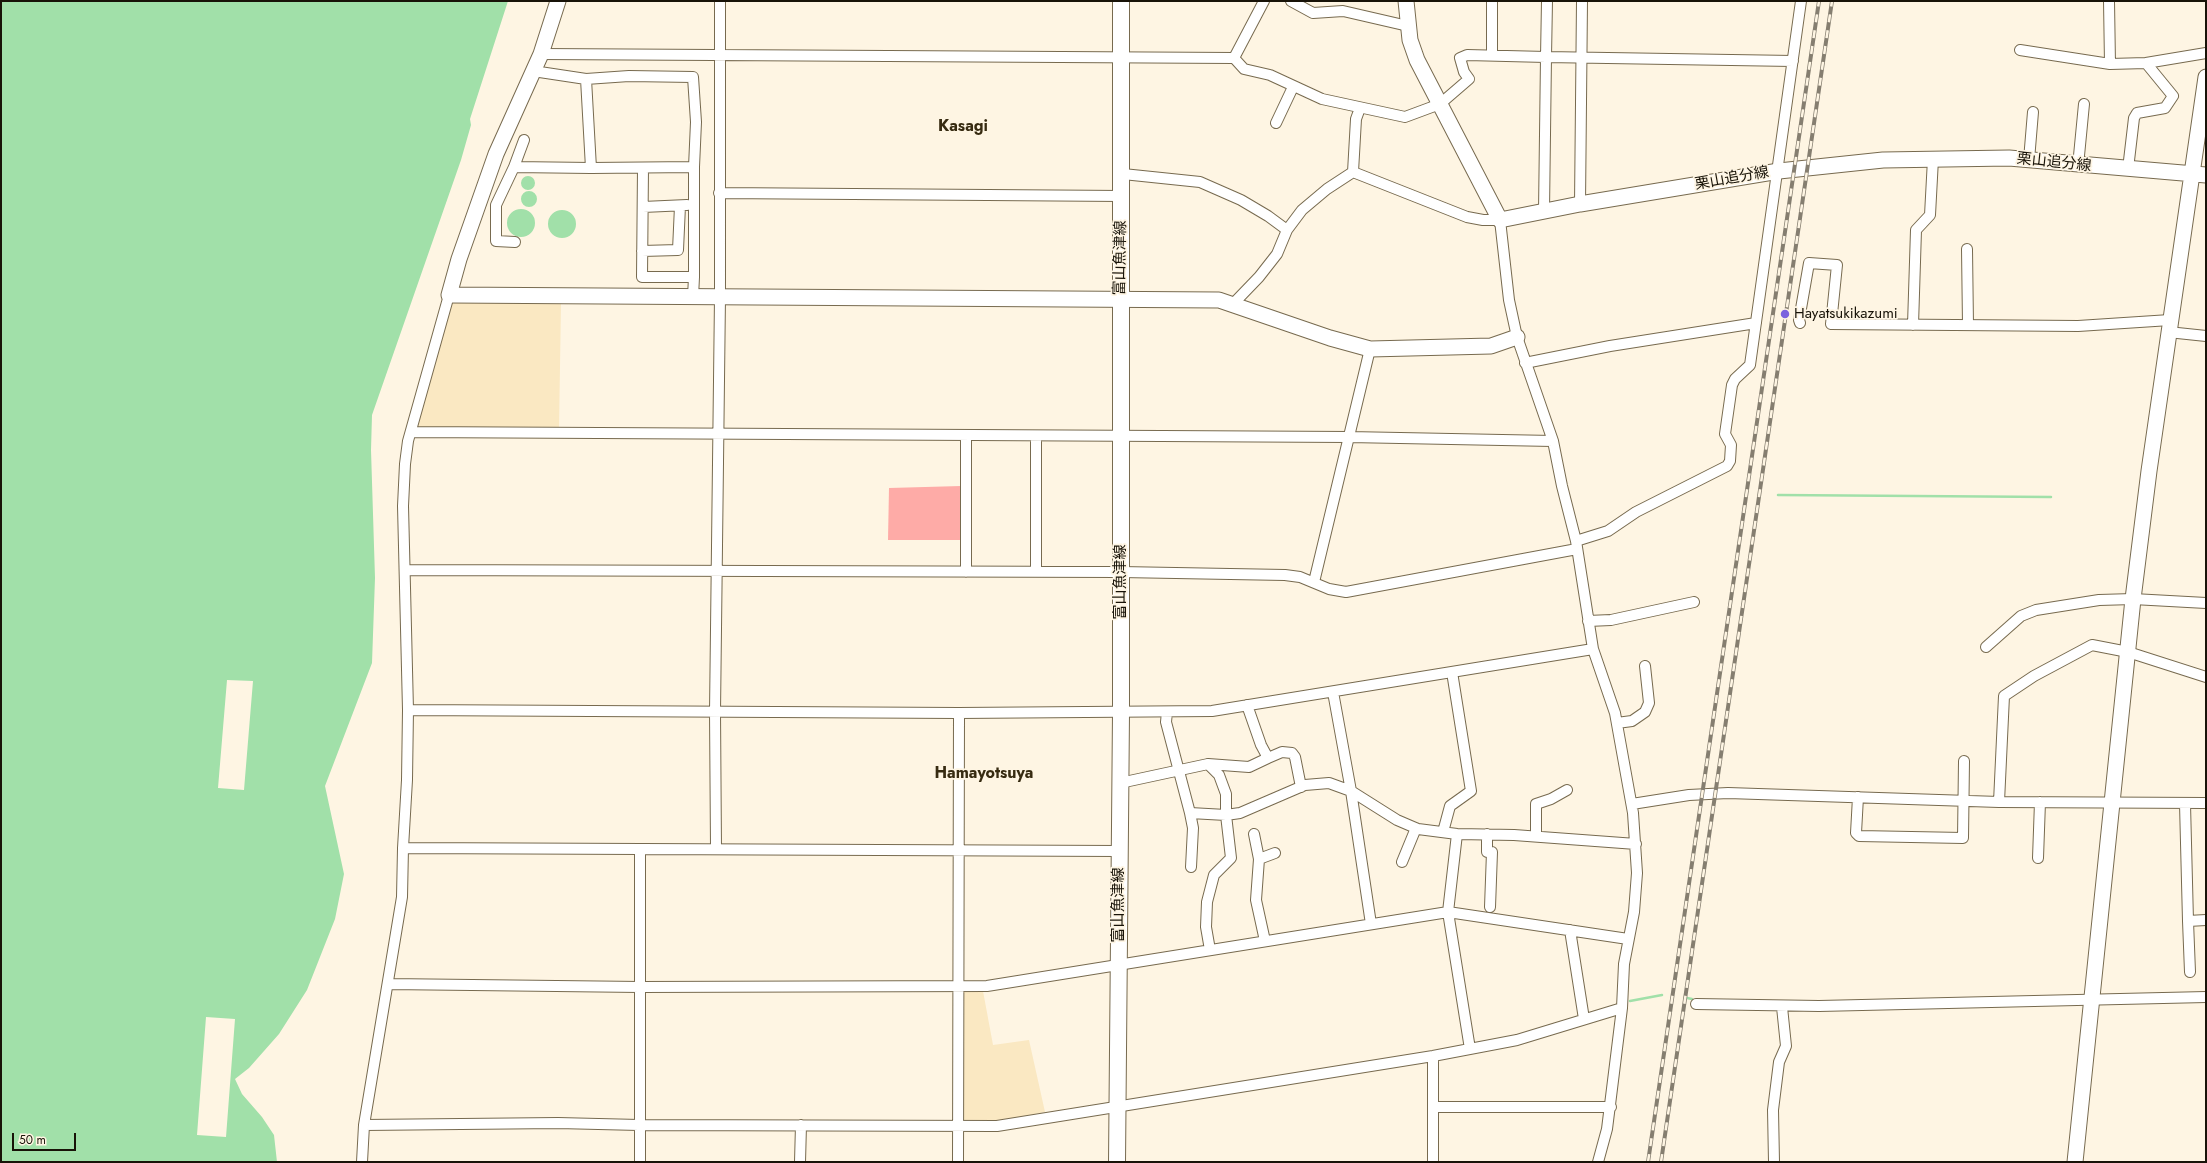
<!DOCTYPE html>
<meta charset="utf-8">
<style>
body{margin:0}
#map{position:relative;width:2207px;height:1163px;overflow:hidden;background:#fef5e3;font-family:Jost,sans-serif}
canvas{display:block}
.frame{position:absolute;inset:0;border:2px solid #181308;pointer-events:none}
.scale{position:absolute;left:12px;top:1133px;width:64px;height:18px;box-sizing:border-box;border:2px solid #181308;border-top:0;padding-left:5px;font-size:12px;line-height:14px;white-space:nowrap;color:#181308;-webkit-text-stroke:3px #fef5e3;paint-order:stroke}
</style>
<div id="map">
<canvas width="2207" height="1163"></canvas>
<div class="frame"></div>
<div class="scale">50 m</div>
</div>
<script>
const ctx = document.querySelector('canvas').getContext('2d');
ctx.lineJoin = 'round';
function fillPath(path, color) { ctx.fillStyle = color; ctx.fill(path, 'evenodd'); }
const toPath = rows => new Path2D(rows.map(r => 'M' + r).join(''));
function stroke(path, color, width, dash) { ctx.strokeStyle = color; ctx.lineWidth = width; ctx.lineCap = dash ? 'butt' : 'round'; ctx.setLineDash(dash || []); ctx.stroke(path); }
function write(font, color, halo, rows, align = 'center') {
  ctx.font = font + ' Jost,"Noto Sans JP",sans-serif'; ctx.lineWidth = 3.5; ctx.setLineDash([]); ctx.textBaseline = 'middle'; ctx.strokeStyle = halo; ctx.fillStyle = color; for (const [text, x, y, turn = 0] of rows) {
    ctx.save(); ctx.translate(x, y); ctx.rotate((+turn || 0) * Math.PI / 180); ctx.textAlign = isNaN(turn) ? turn : align; if (halo) ctx.strokeText(text, 0, 0); ctx.fillText(text, 0, 0); ctx.restore();
  }
}
fillPath(toPath([
 [453,301,561,303,559,430,415,428,431,366],
 [962,989,983,991,993,1045,1029,1040,1045,1112,995,1122,963,1121]
]), '#fae8c2');
fillPath(toPath([
 [961,486,962,540,888,540,889,488]
]), '#feaba7');
fillPath(toPath([
 [1,1,508,1,470,119,471,125,461,160,372,415,371,450,375,578,372,663,325,786,344,874,335,919,307,990,279,1034,249,1068,235,1079,242,1094,262,1117,274,1135,277,1162,1,1162],
 '521 183a7 7 0 1 1 14 0a7 7 0 1 1-14 0Z',
 '521 199a8 8 0 1 1 16 0a8 8 0 1 1-16 0Z',
 '507 223a14 14 0 1 1 28 0a14 14 0 1 1-28 0Z',
 '548 224a14 14 0 1 1 28 0a14 14 0 1 1-28 0Z'
]), '#a1e0a9');
fillPath(toPath([
 [227,680,253,681,244,790,218,788],
 [206,1017,235,1019,226,1137,197,1135]
]), '#fef5e3');
stroke(toPath([
 [1778,495,2051,497],
 [1687,998,1692,999],
 [1630,1001,1662,995]
]), '#a1e0a9', 2.5);
const street = toPath([
 [1291,1,1313,13,1343,11,1408,26],
 [1547,1,1546,57,1793,61],
 [2109,1,2110,64,2146,63],
 [2020,50,2110,64],
 [541,54,1234,58,1244,69,1270,75,1322,99,1405,117,1440,104,1469,79,1464,72,1460,58,1467,55,1546,57,1544,211],
 [1492,54,1492,1],
 [1234,58,1264,1],
 [586,79,629,76,693,77,696,122,694,167,591,168],
 [1276,123,1293,87],
 [524,140,514,167,591,168,586,79,533,71],
 [2029,160,2033,112],
 [2078,166,2084,104],
 [514,167,496,205,496,241,515,242],
 [694,167,694,277],
 [643,168,642,277,694,277,693,297],
 [2128,169,2134,118,2137,113,2165,108,2173,96,2146,63,2206,53],
 [1353,172,1467,217,1483,220,1500,220,1509,300,1517,337,1553,441,1562,486,1576,541,1593,649,1615,713,1633,813,1637,873,1634,912,1624,964,1622,1008,1607,1129,1598,1162],
 [1353,172,1356,119,1360,108],
 [1123,174,1200,182,1241,200,1268,216,1287,230],
 [719,193,1122,196],
 [1580,204,1582,1],
 [643,207,687,205],
 [1967,249,1968,325],
 [642,251,678,250,680,206],
 [1233,304,1259,277,1277,254,1287,230,1302,210,1327,189,1353,172],
 [1800,323,1799,320,1809,263,1837,265,1831,324,2078,326,2170,320],
 [1913,325,1916,230,1930,215,1933,159],
 [2168,332,2206,336],
 [1525,363,1610,346,1756,323],
 [411,432,1349,437,1553,441],
 [1036,436,1036,572],
 [1576,541,1608,531,1636,512,1727,466,1730,461,1731,445,1725,434,1732,385,1735,379,1750,365,1801,1],
 [406,570,1121,572,1285,575,1300,577,1329,589,1346,592,1577,549],
 [966,572,966,436],
 [1314,582,1370,349],
 [1588,621,1611,620,1694,602],
 [1986,647,2021,616,2036,610,2099,600,2133,599,2206,603],
 [1333,692,1351,791,1371,924],
 [408,710,959,713,1212,711,1593,649],
 [1167,712,1166,722,1190,813,1226,815,1240,813,1305,785,1329,783,1351,791,1397,820,1418,829,1457,834,1514,835,1636,844],
 [1617,723,1632,721,1645,712,1649,703,1645,666],
 [1268,758,1282,752,1292,753,1295,757,1301,787],
 [1208,764,1249,767,1268,758,1261,745,1247,705],
 [1120,783,1208,764,1219,775,1226,794,1226,815,1231,858,1214,875,1207,902,1206,927,1210,950],
 [1858,797,1856,833,1859,836,1963,838,1964,761],
 [1999,802,2004,696,2034,676,2092,645,2128,652,2206,677],
 [1632,804,1689,795,1728,793,1999,802,2206,803],
 [2185,804,2188,921],
 [1190,813,1193,828,1191,867],
 [1443,832,1450,806,1471,791,1452,672],
 [1254,834,1259,859,1256,900,1265,941],
 [1457,834,1448,912,1470,1049],
 [1487,834,1487,852,1492,852,1490,907],
 [1536,836,1536,804,1551,799,1567,790],
 [403,848,1119,851],
 [716,848,715,712,720,297,720,1],
 [2038,858,2040,802],
 [1259,859,1275,853],
 [1402,862,1416,828],
 [1570,930,1584,1019],
 [2190,972,2188,921,2206,920],
 [388,984,640,987,987,986,1448,912,1628,939],
 [1696,1004,1819,1006,2206,997],
 [1433,1056,1433,1162],
 [1433,1107,1611,1107],
 [364,1125,558,1123,639,1125,997,1126,1433,1056,1517,1040,1622,1008],
 [362,1162,364,1125,402,897,403,848,407,780,408,710,403,506,405,464,408,441,449,295],
 [640,1162,640,850],
 [800,1162,801,1125],
 [958,1162,959,713],
 [1774,1162,1773,1110,1779,1062,1786,1046,1782,1007]
]);
const secondary = toPath([
 [558,1,541,54,496,154,459,259,449,295,1219,300,1330,338,1370,349,1491,346,1517,337],
 [1406,1,1410,40,1417,60,1500,220,1580,204,1779,171,1883,160,2009,158,2206,175],
 [2075,1162,2133,599,2149,471,2206,77]
]);
const primary = toPath([
 [1117,1162,1121,713,1121,1]
]);
stroke(street, '#776a4f', 12);
stroke(secondary, '#776a4f', 17);
stroke(primary, '#776a4f', 18);
stroke(street, '#fff', 10);
stroke(secondary, '#fff', 15);
stroke(primary, '#fff', 16);
const rail = toPath([
 [1648,1162,1819,1],
 [1661,1162,1832,1]
]);
stroke(rail, '#857e70', 4);
stroke(rail, '#fef5e3', 2.5, [8]);
for (const [x, y, r, color] of [
 [1785,314,5,"#7b63de"]
]) { const dot = new Path2D(); dot.arc(x, y, r, 0, 2 * Math.PI); ctx.fillStyle = color; ctx.fill(dot); stroke(dot, '#fef5e3', 1.5); }
write('15px', '#181308', '#fef5e3', [
 ["栗山追分線",2054,163,6],
 ["栗山追分線",1732,179,-10],
 ["富山魚津線",1121,258,-89],
 ["富山魚津線",1121,582,-90],
 ["富山魚津線",1119,905,-90]
]);
write('15px', '#181308', '#fef5e3', [
 ["Hayatsukikazumi",1794,314]
], 'left');
write('bold 16px', '#372b11', '#fef5e3', [
 ["Kasagi",963,127],
 ["Hamayotsuya",984,774]
]);
</script>
